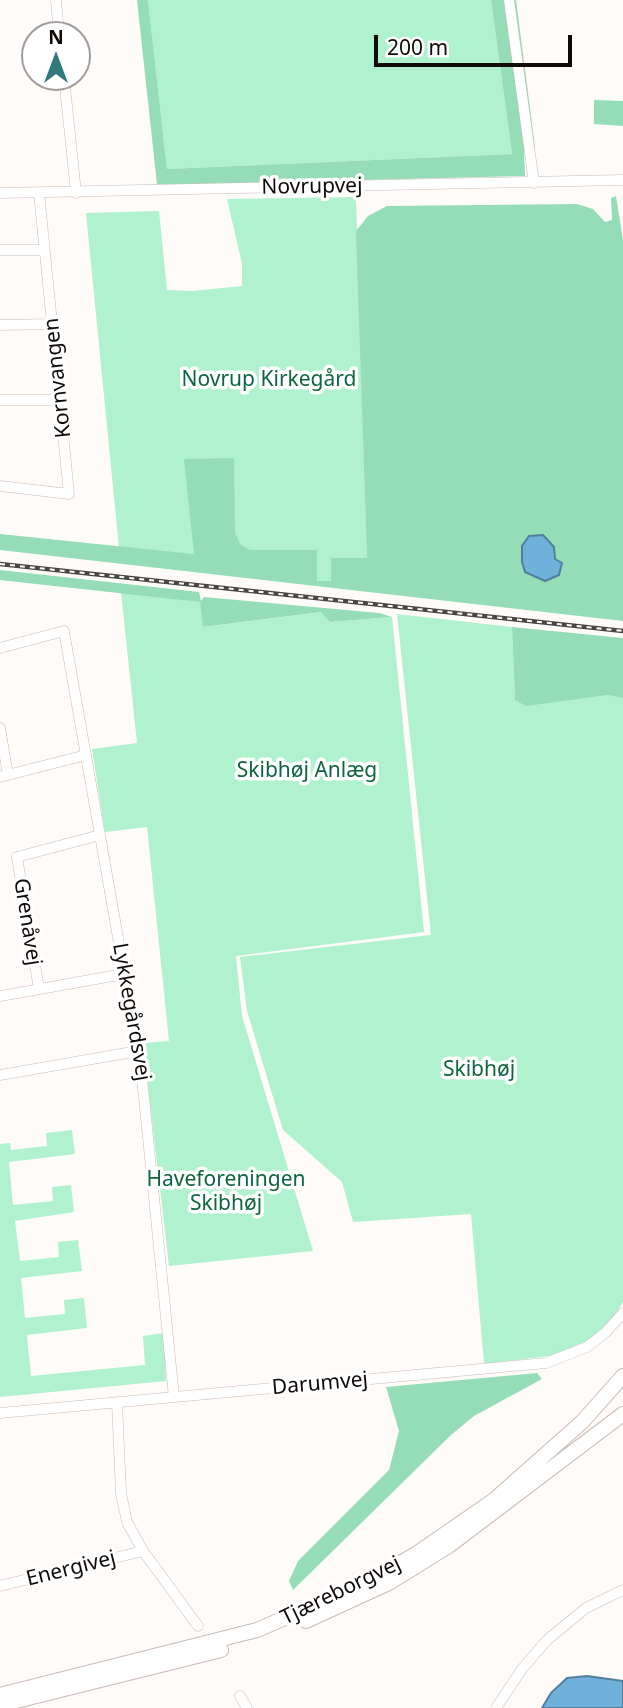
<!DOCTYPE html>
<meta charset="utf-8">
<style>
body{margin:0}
#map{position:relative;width:623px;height:1708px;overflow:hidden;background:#fefbf9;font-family:"Noto Sans",sans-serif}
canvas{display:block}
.north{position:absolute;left:21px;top:21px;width:70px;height:70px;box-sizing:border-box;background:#fff;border:2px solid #9f9d9d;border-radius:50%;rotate:0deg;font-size:19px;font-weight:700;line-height:28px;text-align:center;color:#100b09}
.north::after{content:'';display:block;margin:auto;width:24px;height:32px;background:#2f787d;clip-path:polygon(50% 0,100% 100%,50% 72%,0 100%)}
.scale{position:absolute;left:374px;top:35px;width:198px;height:32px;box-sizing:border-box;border:4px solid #100b09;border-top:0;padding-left:9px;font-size:21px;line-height:24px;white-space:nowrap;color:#100b09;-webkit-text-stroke:5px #fff;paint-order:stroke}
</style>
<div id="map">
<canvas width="623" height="1708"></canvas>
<div class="north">N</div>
<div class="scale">200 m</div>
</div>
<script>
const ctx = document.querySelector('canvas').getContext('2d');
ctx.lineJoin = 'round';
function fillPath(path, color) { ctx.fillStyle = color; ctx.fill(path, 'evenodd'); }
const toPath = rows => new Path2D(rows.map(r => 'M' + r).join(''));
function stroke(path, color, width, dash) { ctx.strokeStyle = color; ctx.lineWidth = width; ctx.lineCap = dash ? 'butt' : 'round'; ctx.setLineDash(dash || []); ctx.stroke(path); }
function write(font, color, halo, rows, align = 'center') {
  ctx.font = font + ' "Noto Sans",sans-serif'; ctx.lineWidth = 7; ctx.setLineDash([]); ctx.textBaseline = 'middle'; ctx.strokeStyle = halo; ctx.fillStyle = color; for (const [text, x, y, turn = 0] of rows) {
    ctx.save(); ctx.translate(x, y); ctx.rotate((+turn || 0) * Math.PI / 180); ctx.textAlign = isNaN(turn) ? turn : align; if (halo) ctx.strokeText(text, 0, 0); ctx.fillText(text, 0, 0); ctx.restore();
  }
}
fillPath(toPath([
 [148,0,491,0,512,154,167,169],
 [356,197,368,591,196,571,194,554,119,548,86,213,159,211,167,290,192,291,242,286,242,264,227,199],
 [121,592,200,602,204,627,322,612,330,622,392,617,424,932,236,956,242,1016,313,1251,169,1266,143,1043,169,1041,147,827,105,832,92,749,137,743],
 [397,614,512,627,515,699,607,695,623,698,623,1302,615,1315,591,1339,557,1355,484,1364,471,1214,353,1222,342,1182,283,1130,247,1011,240,957,431,935],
 [72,1130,75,1154,9,1162,13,1205,53,1201,52,1187,71,1185,74,1212,15,1221,20,1261,59,1257,58,1242,78,1240,82,1271,21,1278,25,1318,65,1314,64,1300,84,1298,87,1328,27,1335,31,1376,145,1365,143,1336,164,1333,166,1381,0,1397,0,1144,10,1143,11,1150,47,1146,46,1133]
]), '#aff2cd');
fillPath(toPath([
 [137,0,148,0,167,169,512,154,491,0,516,0,535,147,524,153,525,176,157,185],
 [594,100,623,101,623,126,594,124],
 [616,196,623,240,623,621,0,550,0,534,194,554,184,459,234,458,235,532,240,544,250,550,317,550,317,581,331,581,331,558,367,558,356,231,368,216,387,206,577,204,593,209,605,222,612,220,611,198],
 [0,570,199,592,201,601,204,597,379,613,392,617,330,622,321,612,203,627,200,602,0,580],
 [512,627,623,638,623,698,607,695,526,706,515,700],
 [537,1373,542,1379,474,1416,451,1435,293,1590,289,1581,298,1561,389,1470,399,1431,386,1387]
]), '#95ddb6');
const water = toPath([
 [543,535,554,547,555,559,562,563,559,575,545,581,525,572,522,562,522,546,529,536,543,535],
 [587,1676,623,1681,623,1708,542,1708,551,1693,567,1678,587,1676]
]);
fillPath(water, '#6fb1db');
stroke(water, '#527f9c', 2);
const minor = toPath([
 [56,0,59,35],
 [509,0,534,183],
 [64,77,76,193],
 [0,193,623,180],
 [0,250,44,250],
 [0,325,53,324],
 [0,400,60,400],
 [0,486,69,494,39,193],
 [0,648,64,631,141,1068,174,1397],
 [0,728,8,775],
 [0,777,86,755],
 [39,989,17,857,100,835],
 [0,996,124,974],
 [0,1075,138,1051],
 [117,1402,121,1493,127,1522,143,1551,198,1626],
 [0,1413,546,1363,587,1347,605,1333,623,1313],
 [0,1586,143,1551],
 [240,1696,247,1708],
 [496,1708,522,1669,547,1640,586,1608,623,1590]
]);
const highway = toPath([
 [306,1621,389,1583,450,1545,623,1414],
 [0,1695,257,1630,368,1582,416,1554,494,1500,582,1422,623,1376],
 [0,1705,221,1650]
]);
stroke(minor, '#c9bbb5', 11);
stroke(highway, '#c9bbb5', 16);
stroke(minor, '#fff', 10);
stroke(highway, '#fff', 14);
const rail = toPath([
 [0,564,623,631]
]);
stroke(rail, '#4a4543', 4.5);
stroke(rail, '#fff', 2, [5]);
write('21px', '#100b09', '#fff', [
 ["Novrupvej",312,187,-1],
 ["Kornvangen",58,378,-96],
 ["Grenåvej",27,922,81],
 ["Lykkegårdsvej",131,1012,80],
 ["Darumvej",320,1384,-5],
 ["Energivej",71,1569,-14],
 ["Tjæreborgvej",341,1591,-26]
]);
write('21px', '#0e6542', '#fff', [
 ["Novrup Kirkegård",269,380],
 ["Skibhøj Anlæg",307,771],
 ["Skibhøj",479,1070],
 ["Haveforeningen",226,1180],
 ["Skibhøj",226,1204]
]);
</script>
